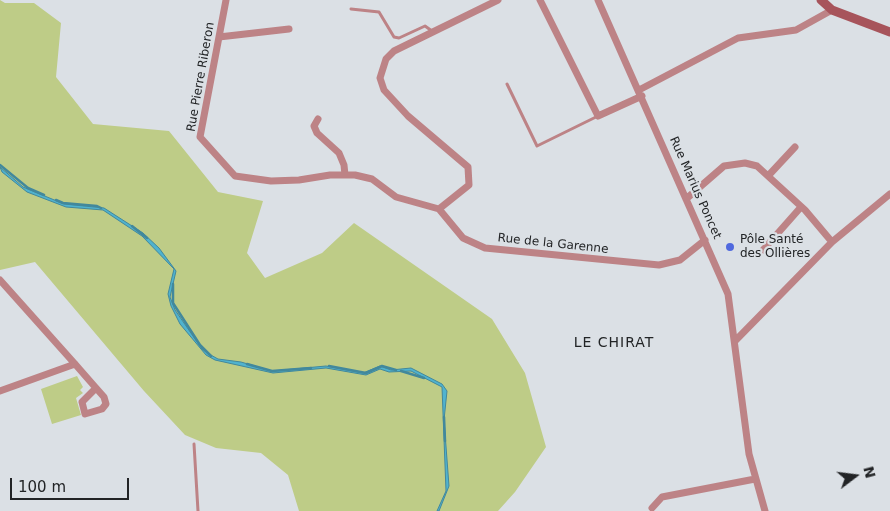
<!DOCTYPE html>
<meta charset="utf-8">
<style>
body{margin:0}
#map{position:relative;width:890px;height:511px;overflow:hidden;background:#dbe0e5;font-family:"DejaVu Sans",sans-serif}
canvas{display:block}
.north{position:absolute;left:830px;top:451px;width:50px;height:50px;-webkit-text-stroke:4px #dbe0e5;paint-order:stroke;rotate:75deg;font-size:14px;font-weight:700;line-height:20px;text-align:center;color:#222426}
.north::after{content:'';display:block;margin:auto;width:18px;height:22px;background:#222426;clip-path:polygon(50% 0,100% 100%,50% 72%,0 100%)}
.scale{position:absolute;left:10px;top:478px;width:119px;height:22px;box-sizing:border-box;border:2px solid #222426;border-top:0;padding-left:6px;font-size:15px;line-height:18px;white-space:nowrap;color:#222426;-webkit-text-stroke:4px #dbe0e5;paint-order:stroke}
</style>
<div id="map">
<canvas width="890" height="511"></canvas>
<div class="north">N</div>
<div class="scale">100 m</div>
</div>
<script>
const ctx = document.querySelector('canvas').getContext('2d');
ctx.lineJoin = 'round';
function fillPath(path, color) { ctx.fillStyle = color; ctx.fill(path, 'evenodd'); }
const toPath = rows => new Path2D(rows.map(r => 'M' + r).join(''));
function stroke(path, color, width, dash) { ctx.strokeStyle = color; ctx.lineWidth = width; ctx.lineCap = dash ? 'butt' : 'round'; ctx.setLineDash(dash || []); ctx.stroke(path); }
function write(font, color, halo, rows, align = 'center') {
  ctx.font = font + ' "DejaVu Sans",sans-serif'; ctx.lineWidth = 4.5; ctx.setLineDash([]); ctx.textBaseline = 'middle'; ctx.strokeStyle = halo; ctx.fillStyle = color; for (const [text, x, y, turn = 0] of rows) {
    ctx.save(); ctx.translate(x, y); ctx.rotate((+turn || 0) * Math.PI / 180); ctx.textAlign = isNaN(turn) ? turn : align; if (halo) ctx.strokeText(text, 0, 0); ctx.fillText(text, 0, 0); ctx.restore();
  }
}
fillPath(toPath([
 [0,0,5,3,34,3,61,23,56,77,93,124,169,131,218,192,263,201,247,253,265,278,322,253,354,223,492,319,525,373,546,447,515,492,498,511,299,511,288,475,261,453,216,448,185,435,144,391,35,262,0,270],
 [77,376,83,387,80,390,83,393,76,398,81,415,52,424,41,389]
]), '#becc87');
const water = toPath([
 [0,167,23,187,64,204,104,208,143,233,159,248,176,271,170,297,175,310,202,349,209,354,218,359,241,362,272,371,326,366,363,373,380,366,391,370,411,368,442,384,447,391,444,420,449,486,439,511,437,511,446,491,442,387,411,371,389,372,380,369,366,375,326,368,273,373,215,360,206,355,180,324,171,306,168,294,174,269,142,236,103,210,66,207,27,192,2,172,0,167]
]);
fillPath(water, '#50b3cf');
stroke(water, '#42889c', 1);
stroke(toPath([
 [0,165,28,188,44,195],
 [56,200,63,203,97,206,101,208],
 [132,226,147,238],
 [173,284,173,303,200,345,211,356],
 [247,364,272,371,311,368],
 [329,366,366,373,382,366,396,370],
 [401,371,424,378],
 [444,417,445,441]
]), '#42889c', 2.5);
stroke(toPath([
 [351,9,379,12,394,37,399,38,425,26,432,31],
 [507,84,537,146,598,116],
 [194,444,198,511]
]), '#bd8386', 3);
stroke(toPath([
 [226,0,200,137,235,176,271,181,299,180,330,175,355,175,372,179,396,197,439,209,463,238,485,248,659,265,680,260,705,240],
 [540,0,598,116,642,96],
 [598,0,728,294,749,454,765,511],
 [219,37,289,29],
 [639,90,738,38,796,30,832,10],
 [318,119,314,126,317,133,339,153,344,165,345,175],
 [768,176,795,147],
 [686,199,724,166,745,163,757,166,805,210,832,242],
 [439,209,469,185,468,167,408,116,384,90,380,78,386,59,394,51,498,0],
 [763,250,801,207],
 [0,280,75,364,96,388,104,397,106,404,102,409,85,414,82,402,96,388],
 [735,341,832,242,890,194],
 [0,391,75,364],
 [652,508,662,497,755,479]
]), '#bd8386', 7);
stroke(toPath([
 [821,0,832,10,890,32]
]), '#a7545b', 9);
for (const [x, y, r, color] of [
 [730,247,5,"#5069de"]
]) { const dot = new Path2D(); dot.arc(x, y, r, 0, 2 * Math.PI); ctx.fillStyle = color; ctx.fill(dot); stroke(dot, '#dbe0e5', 2); }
write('12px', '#222426', '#dbe0e5', [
 ["Rue Pierre Riberon",201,77,-80],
 ["Rue Marius Poncet",695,188,66],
 ["Rue de la Garenne",553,244,6]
]);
write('12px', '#222426', '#dbe0e5', [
 ["Pôle Santé",740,240],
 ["des Ollières",740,254]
], 'left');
ctx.letterSpacing = '1px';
write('14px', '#222426', '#dbe0e5', [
 ["LE CHIRAT",614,343]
]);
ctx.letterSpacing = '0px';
</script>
